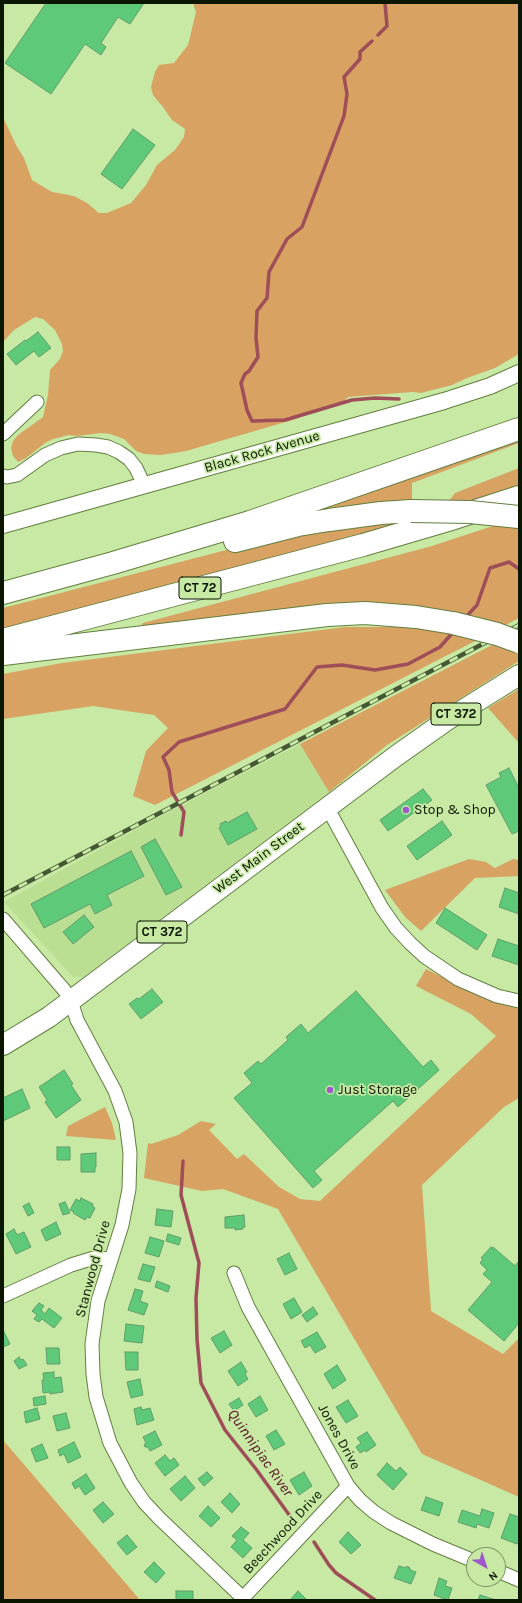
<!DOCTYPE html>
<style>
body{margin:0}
#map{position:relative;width:522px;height:1603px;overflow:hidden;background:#c7e9a4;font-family:Karla,sans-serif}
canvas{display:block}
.frame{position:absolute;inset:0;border:4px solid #0b1600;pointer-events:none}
.north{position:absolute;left:466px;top:1547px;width:40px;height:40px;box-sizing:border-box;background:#c7e9a4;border:1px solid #7c9562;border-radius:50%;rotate:141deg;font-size:11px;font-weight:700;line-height:16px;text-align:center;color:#0b1600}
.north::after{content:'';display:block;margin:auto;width:14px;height:18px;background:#9d58cc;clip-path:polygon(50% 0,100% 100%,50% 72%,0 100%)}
</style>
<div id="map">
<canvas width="522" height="1603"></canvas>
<div class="frame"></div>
<div class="north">N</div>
</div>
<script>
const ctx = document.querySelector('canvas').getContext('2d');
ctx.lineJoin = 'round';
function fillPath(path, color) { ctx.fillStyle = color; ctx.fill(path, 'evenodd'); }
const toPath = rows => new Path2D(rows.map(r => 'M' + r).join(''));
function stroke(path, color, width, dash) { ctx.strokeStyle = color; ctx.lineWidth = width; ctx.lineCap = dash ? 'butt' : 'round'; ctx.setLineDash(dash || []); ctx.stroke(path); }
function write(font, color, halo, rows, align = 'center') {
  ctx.font = font + ' Karla,sans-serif'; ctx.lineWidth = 3.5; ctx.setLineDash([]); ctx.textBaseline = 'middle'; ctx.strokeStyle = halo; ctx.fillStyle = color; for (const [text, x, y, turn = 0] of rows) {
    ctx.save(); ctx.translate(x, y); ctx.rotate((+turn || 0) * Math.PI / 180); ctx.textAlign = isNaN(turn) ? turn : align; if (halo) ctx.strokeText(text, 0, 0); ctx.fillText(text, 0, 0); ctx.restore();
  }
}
fillPath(toPath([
 [300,744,329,792,83,977,73,977,4,902,155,819]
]), '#badf93');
fillPath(toPath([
 [193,3,519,3,519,354,495,368,467,378,452,385,421,393,413,392,348,397,342,403,311,412,296,419,186,451,161,455,144,454,136,451,124,439,110,434,101,433,77,436,69,435,53,439,45,443,26,458,18,462,13,456,11,448,13,441,18,435,43,417,48,395,50,370,60,359,63,351,62,344,55,330,43,319,35,317,14,330,3,342,3,117,16,145,24,158,32,180,52,192,74,196,87,203,99,213,107,213,131,203,146,185,157,165,175,150,184,137,185,129,172,120,167,113,163,107,153,95,151,87,155,72,159,65,174,63,188,45,196,12],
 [519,439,519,443,412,483,412,501,318,512,311,511],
 [519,468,519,487,479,502,449,501,455,493],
 [411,518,409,524,3,631,3,608,257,542],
 [505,522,519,524,519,618,500,628,462,618,139,628,143,623,432,546],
 [345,627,415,627,479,639,155,805,133,796,146,751,168,728,154,715,93,706,3,719,3,674,62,663],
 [494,644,519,653,519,661,387,745,329,792,300,744],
 [519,689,519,743,488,708],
 [469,859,486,862,495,868,513,859,519,860,519,876,475,878,421,931,405,917,385,890],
 [426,969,482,997,519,1009,519,1098,504,1107,422,1185,431,1311,503,1354,519,1338,519,1497,422,1454,278,1209,223,1189,202,1191,144,1178,148,1143,151,1144,178,1135,201,1121,216,1124,209,1130,237,1159,244,1154,279,1187,300,1199,320,1201,496,1036,471,1014,416,986],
 [105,1107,112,1123,116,1140,66,1136,68,1126],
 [3,1440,140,1600,3,1600]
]), '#d8a262');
stroke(toPath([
 [378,35,387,26,385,3],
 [372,41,360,52,360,59,344,77,347,94,344,116,302,227,287,239,269,272,267,298,257,311,256,338,258,357,249,371,245,374,241,383,247,410,252,421,285,420,352,400,375,398,399,399],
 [465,618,477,605,490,568,509,562,519,569],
 [181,835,184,812,172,792,169,770,163,757,179,742,285,709,317,667,342,665,375,670,408,664,440,647,455,630],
 [183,1161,181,1195,199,1263,196,1298,197,1339,201,1383,225,1430,256,1469,295,1523],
 [314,1542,329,1565,336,1573,375,1600]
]), '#9f4d58', 3.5);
const building = toPath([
 [46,3,144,3,130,24,118,17,101,43,106,47,101,55,85,44,51,94,5,63,46,3],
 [133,129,155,145,122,189,101,174,133,129],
 [38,332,51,348,39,357,34,351,16,365,7,354,25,340,26,341,38,332],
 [509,768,519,788,519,831,512,834,486,785,501,777,499,773,509,768],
 [423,789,432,800,388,831,380,820,423,789],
 [247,812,257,829,228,845,219,828,221,826,220,824,226,821,227,823,247,812],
 [442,821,452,835,417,860,407,846,442,821],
 [155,839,182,887,166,895,141,847,155,839],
 [131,851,144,876,107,895,112,905,95,914,90,904,44,928,31,904,131,851],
 [505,888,519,893,519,914,499,907,505,888],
 [445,908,487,935,477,950,436,923,445,908],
 [84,915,94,927,73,944,63,932,84,915],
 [498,939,519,946,519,965,492,956,498,939],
 [152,989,163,1002,141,1019,129,1004,137,998,139,999,152,989],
 [356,991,423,1067,431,1060,439,1070,398,1107,393,1101,314,1171,322,1180,313,1188,234,1098,252,1083,244,1073,258,1061,261,1064,288,1040,286,1037,301,1024,308,1033,356,991],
 [64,1070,73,1084,71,1085,81,1100,56,1118,45,1102,47,1100,39,1087,64,1070],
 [22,1089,30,1108,3,1121,3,1098,22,1089],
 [57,1147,70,1147,70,1160,57,1160,57,1147],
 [96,1153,96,1167,95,1167,95,1172,81,1172,81,1154,96,1153],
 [81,1198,93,1204,92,1206,95,1208,90,1218,87,1217,85,1220,73,1213,74,1212,70,1210,76,1199,80,1201,81,1198],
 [65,1202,70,1213,63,1215,59,1204,65,1202],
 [29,1203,34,1213,28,1216,23,1206,29,1203],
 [157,1209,173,1211,171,1227,155,1225,157,1209],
 [244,1215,245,1227,243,1227,243,1229,235,1230,235,1228,225,1228,225,1217,244,1215],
 [56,1222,61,1234,46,1241,41,1230,56,1222],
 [14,1229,17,1235,24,1232,31,1247,16,1254,6,1234,14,1229],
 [168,1234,181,1238,179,1245,166,1241,168,1234],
 [150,1237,164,1241,159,1257,145,1253,150,1237],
 [491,1247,492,1249,493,1247,515,1266,519,1261,519,1323,504,1341,468,1310,492,1282,483,1274,487,1270,480,1263,483,1259,481,1258,491,1247],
 [289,1253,297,1269,285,1275,277,1259,289,1253],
 [143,1264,155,1267,150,1282,138,1279,143,1264],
 [157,1281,170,1286,168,1292,155,1287,157,1281],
 [135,1289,143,1291,140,1301,148,1304,144,1315,128,1310,135,1289],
 [294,1298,302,1312,291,1319,283,1304,294,1298],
 [39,1303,44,1306,41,1310,45,1314,49,1308,62,1318,54,1328,42,1319,39,1322,34,1319,37,1315,32,1311,39,1303],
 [313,1307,318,1314,307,1322,302,1315,313,1307],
 [126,1324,144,1326,142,1343,124,1341,126,1324],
 [224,1331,232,1345,220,1353,211,1338,224,1331],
 [4,1332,10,1344,3,1347,3,1333,4,1332],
 [317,1332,326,1347,315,1353,310,1345,305,1348,301,1341,317,1332],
 [46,1348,59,1348,60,1364,47,1364,46,1348],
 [125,1352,138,1352,138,1370,126,1370,125,1352],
 [19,1357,21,1360,23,1359,27,1365,19,1369,14,1361,19,1357],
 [241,1362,247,1372,245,1374,248,1379,238,1386,228,1371,241,1362],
 [337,1365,346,1380,333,1389,324,1374,337,1365],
 [54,1372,54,1378,61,1377,63,1392,50,1394,50,1392,43,1393,42,1380,44,1380,43,1373,54,1372],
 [140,1379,143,1395,131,1398,127,1382,140,1379],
 [45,1396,46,1404,34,1406,33,1398,45,1396],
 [260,1396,268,1410,256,1417,248,1404,260,1396],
 [239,1398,243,1405,234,1411,229,1404,239,1398],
 [348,1400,358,1416,346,1423,336,1407,348,1400],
 [141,1407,142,1410,150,1408,154,1420,137,1425,134,1409,141,1407],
 [37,1408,40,1419,26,1423,24,1412,37,1408],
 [66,1413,70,1428,57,1431,53,1416,66,1413],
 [276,1430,285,1444,274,1450,266,1436,276,1430],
 [155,1431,162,1445,150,1451,148,1447,145,1447,144,1445,146,1443,143,1437,155,1431],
 [367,1432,376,1445,366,1452,365,1450,360,1453,356,1447,361,1443,357,1438,367,1432],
 [74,1442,81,1457,68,1463,64,1454,60,1456,58,1450,74,1442],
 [42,1444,48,1458,36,1462,31,1449,42,1444],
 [165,1455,170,1461,174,1458,179,1465,165,1476,155,1463,165,1455],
 [387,1463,396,1471,400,1467,407,1474,393,1490,377,1475,387,1463],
 [207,1472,213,1478,204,1486,198,1479,207,1472],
 [304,1472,312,1486,299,1495,290,1480,304,1472],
 [86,1474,95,1488,85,1495,79,1486,75,1489,72,1483,86,1474],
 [185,1476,195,1488,181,1501,170,1489,185,1476],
 [230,1493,240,1504,232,1513,221,1502,230,1493],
 [426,1497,443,1503,439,1516,421,1510,426,1497],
 [103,1502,114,1514,103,1523,93,1510,103,1502],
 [208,1506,220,1518,211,1527,199,1516,208,1506],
 [482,1509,494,1513,489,1528,477,1524,476,1528,458,1522,462,1510,480,1516,482,1509],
 [510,1514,519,1517,519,1540,517,1544,501,1538,510,1514],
 [241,1527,249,1533,243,1540,252,1548,243,1558,231,1547,237,1540,232,1536,241,1527],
 [348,1532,361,1545,351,1554,339,1542,348,1532],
 [127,1535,137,1547,127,1555,117,1543,127,1535],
 [154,1562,165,1573,156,1583,144,1572,154,1562],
 [399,1566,406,1568,407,1566,410,1568,410,1570,416,1572,411,1584,394,1578,399,1566],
 [439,1578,447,1581,445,1586,452,1588,448,1600,434,1595,439,1578],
 [176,1591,193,1591,193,1600,176,1600,176,1591],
 [298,1591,307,1600,290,1600,298,1591],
 [480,1595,496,1600,478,1600,480,1595]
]);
fillPath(building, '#5ec978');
stroke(building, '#609d6c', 1);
const minor = toPath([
 [3,434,37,402],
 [3,476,7,477,17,475,45,455,61,448,78,444,96,445,108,447,119,452,129,459,136,468,144,485],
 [327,807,382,908,396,928,410,943,424,956,458,979,497,996,519,1001],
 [3,919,65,991,71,1001,77,1020,115,1091,126,1122,130,1153,129,1189,122,1225,98,1301,92,1344,93,1374,96,1397,110,1443,131,1483,144,1502,159,1518,245,1600],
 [234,1273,248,1307,348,1486,360,1500,374,1512,391,1523,433,1544,474,1561],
 [3,1296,71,1265,94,1258,111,1259],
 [498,1571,519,1580],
 [241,1600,348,1486]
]);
const tertiary = toPath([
 [3,525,444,401,490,386,519,373]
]);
const primary = toPath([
 [3,1045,49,1017,396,756,447,720,519,675]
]);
const motorway = toPath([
 [235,541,298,525,329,520,381,513,411,511],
 [3,593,113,563,250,522,519,429],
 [3,640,363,545,448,520,519,497],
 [3,654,327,615,365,613,416,617]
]);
stroke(minor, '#627f3f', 15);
stroke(tertiary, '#627f3f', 18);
stroke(primary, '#627f3f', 22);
stroke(motorway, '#627f3f', 24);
stroke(minor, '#fff', 13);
stroke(tertiary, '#fff', 16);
stroke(primary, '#fff', 20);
stroke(motorway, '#fff', 22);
const rail = toPath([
 [3,895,519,625]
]);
stroke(rail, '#465833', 4.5);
stroke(rail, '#c7e9a4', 3, [9]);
const motorwayBridge = toPath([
 [411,511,470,512,519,517],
 [416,617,453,623,497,634,519,642]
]);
stroke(motorwayBridge, '#627f3f', 24, []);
stroke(motorwayBridge, '#fff', 22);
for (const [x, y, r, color] of [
 [406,810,4,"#9d58cc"],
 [330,1090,4,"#9d58cc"]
]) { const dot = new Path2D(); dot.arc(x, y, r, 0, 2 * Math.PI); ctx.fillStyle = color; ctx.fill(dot); stroke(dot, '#c7e9a4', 1.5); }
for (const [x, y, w] of [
 [200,588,42],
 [456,714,50],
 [162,932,50]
]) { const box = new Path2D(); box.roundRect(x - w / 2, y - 11, w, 22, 3); ctx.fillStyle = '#c7e9a4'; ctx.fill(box); stroke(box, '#0b1600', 1); }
write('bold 13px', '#0b1600', null, [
 ["CT 72",200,588],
 ["CT 372",456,714],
 ["CT 372",162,932]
]);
write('14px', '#0b1600', '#c7e9a4', [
 ["Black Rock Avenue",262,452,-16],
 ["West Main Street",259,858,-37],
 ["Stanwood Drive",93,1269,-75],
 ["Jones Drive",339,1437,61],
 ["Beechwood Drive",283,1532,-47]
]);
write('14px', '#0b1600', '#c7e9a4', [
 ["Stop & Shop",414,810],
 ["Just Storage",338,1090]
], 'left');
write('italic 15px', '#5c0f25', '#c7e9a4', [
 ["Quinnipiac River",260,1453,55]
]);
</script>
